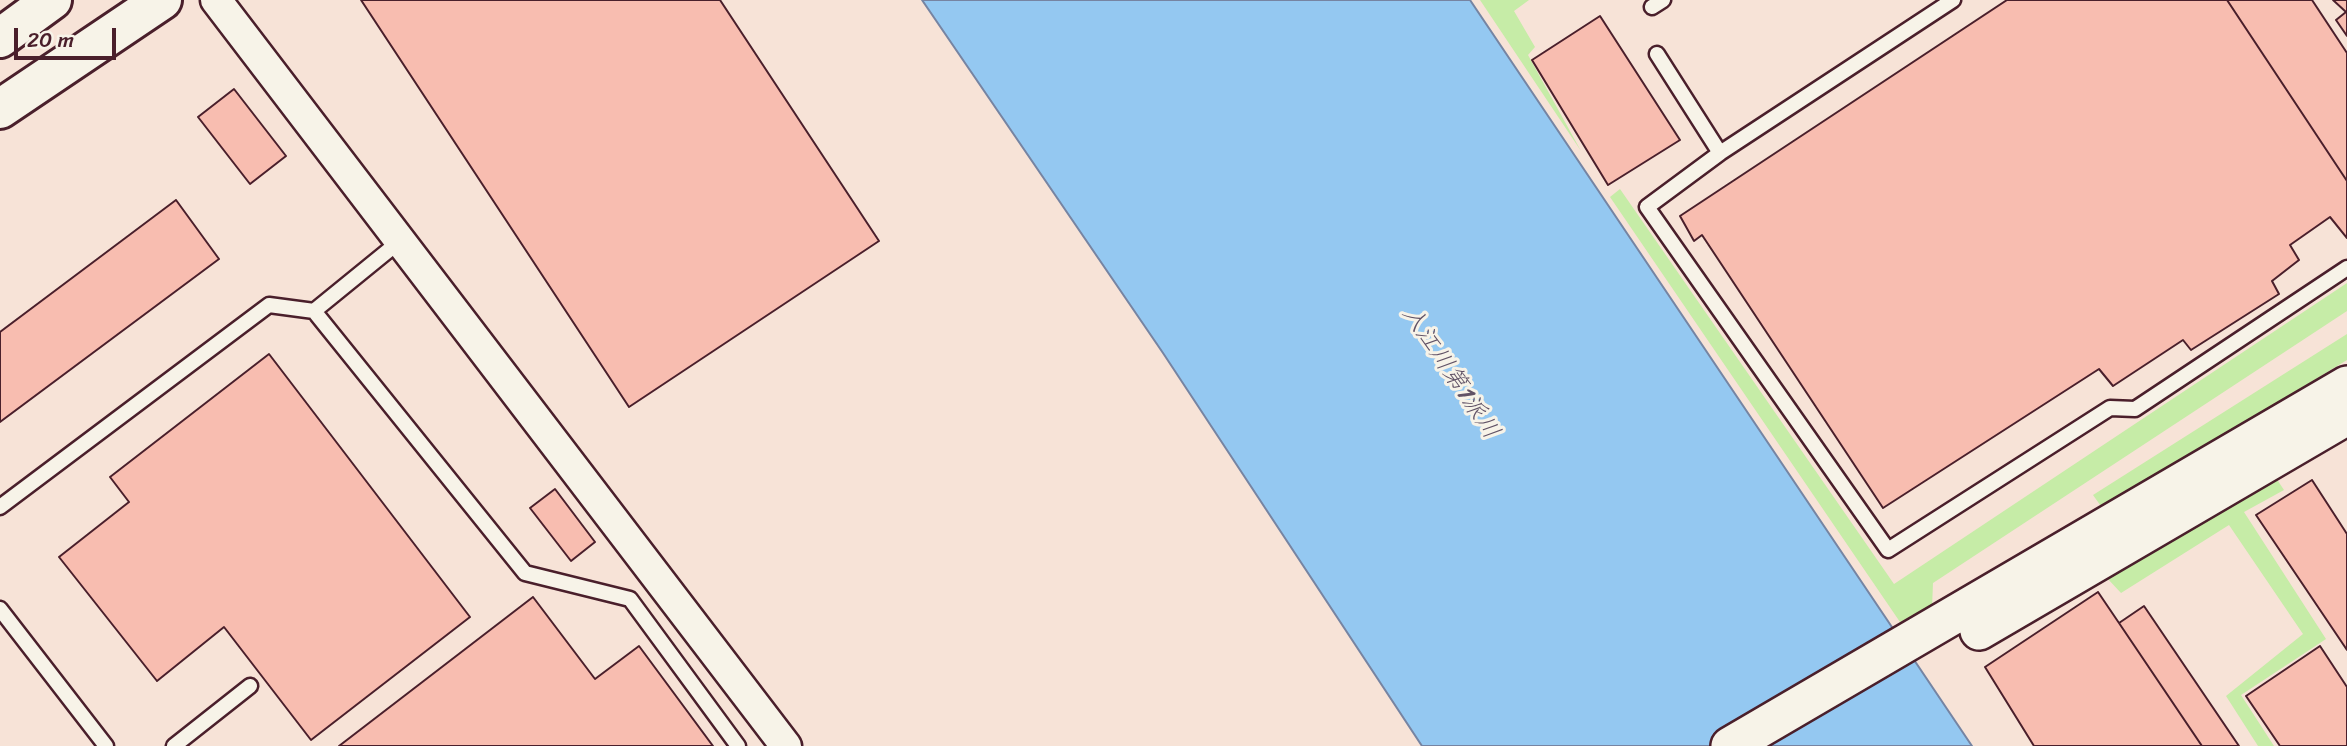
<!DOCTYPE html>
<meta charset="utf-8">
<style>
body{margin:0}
#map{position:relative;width:2347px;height:746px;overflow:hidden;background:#f7f3e8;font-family:Sriracha,sans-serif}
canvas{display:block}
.scale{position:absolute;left:14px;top:28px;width:102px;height:32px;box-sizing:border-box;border:4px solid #4a1f2b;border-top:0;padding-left:9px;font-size:21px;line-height:24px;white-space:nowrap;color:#4a1f2b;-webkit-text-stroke:5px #f7f3e8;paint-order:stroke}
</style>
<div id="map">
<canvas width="2347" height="746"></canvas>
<div class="scale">20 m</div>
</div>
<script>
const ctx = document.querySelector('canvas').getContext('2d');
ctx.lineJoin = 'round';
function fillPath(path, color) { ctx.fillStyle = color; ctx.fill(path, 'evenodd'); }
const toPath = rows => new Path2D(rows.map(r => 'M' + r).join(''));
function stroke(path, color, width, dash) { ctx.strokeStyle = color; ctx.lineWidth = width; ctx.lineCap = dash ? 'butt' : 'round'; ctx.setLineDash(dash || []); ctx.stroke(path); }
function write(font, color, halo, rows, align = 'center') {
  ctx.font = font + ' Sriracha,"Klee One",sans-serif'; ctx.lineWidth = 6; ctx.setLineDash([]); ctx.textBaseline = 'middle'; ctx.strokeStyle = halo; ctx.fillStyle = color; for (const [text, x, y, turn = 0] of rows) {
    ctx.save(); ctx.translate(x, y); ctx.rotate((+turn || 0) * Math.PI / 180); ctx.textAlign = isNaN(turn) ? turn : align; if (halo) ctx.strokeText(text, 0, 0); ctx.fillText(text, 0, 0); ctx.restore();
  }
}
fillPath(toPath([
 [0,0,922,0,1163,353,1422,746,0,746],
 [1471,0,2347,0,2347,746,1973,746]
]), '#f7e3d7');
fillPath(toPath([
 [1480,0,1529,0,1514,11,1535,47,1528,55,1581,151],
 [1620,189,1894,584,2347,283,2347,311,1933,583,1932,608,1900,622,1610,197],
 [2347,334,2347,360,2103,509,2093,495],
 [2274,475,2284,490,2244,512,2326,639,2241,695,2274,746,2258,746,2226,696,2303,634,2229,525,2121,593,2107,578]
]), '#c6eca7');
const water = toPath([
 [922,0,1470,0,1972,746,1422,746,1163,353,922,0]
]);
fillPath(water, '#94c8f1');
stroke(water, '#7684a2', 2);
const building = toPath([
 [361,0,720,0,879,241,629,407,361,0],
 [2007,0,2227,0,2347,181,2347,238,2330,217,2290,245,2299,260,2272,281,2279,294,2191,350,2183,340,2113,386,2099,369,1883,508,1702,235,1694,241,1680,216,2007,0],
 [2227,0,2312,0,2347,53,2347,181,2227,0],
 [2333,0,2347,0,2347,36,2336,20,2346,12,2333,0],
 [1600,16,1680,140,1608,185,1532,60,1600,16],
 [234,89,286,156,250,184,198,117,234,89],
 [176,200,219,259,0,422,0,332,176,200],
 [269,354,470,617,311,740,224,627,157,681,59,557,129,502,110,477,269,354],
 [2312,480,2347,534,2347,650,2256,515,2312,480],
 [555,489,595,542,571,561,530,508,555,489],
 [2098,592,2119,623,2202,746,2034,746,1985,667,2098,592],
 [533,597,595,679,639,646,713,746,339,746,533,597],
 [2144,606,2239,746,2202,746,2119,623,2144,606],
 [2320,646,2347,687,2347,746,2280,746,2246,696,2320,646]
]);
fillPath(building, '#f8bdb0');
stroke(building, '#4a1f2b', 2);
const service = toPath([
 [1652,7,1663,0],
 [1657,54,1720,153,1953,0],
 [1720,153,1647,207,1888,550,2110,408,2135,409,2347,268],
 [314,311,525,573,630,599,738,746],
 [0,507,269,305,314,311,400,241],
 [0,609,106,746],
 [174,746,250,686]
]);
const minor = toPath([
 [216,0,786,746]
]);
const tertiary = toPath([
 [1979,631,2347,416],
 [1730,746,2347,385]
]);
const motorway = toPath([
 [0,38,52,0],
 [0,109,162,0]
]);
stroke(service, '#4a1f2b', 19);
stroke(minor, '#4a1f2b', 35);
stroke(tertiary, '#4a1f2b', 42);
stroke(motorway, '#4a1f2b', 44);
stroke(service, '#f7f3e8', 14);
stroke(minor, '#f7f3e8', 30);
stroke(tertiary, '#f7f3e8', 37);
stroke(motorway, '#f7f3e8', 38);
write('italic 24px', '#605266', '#f7f3e8', [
 ["入江川第1派川",1450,373,56]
]);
</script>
